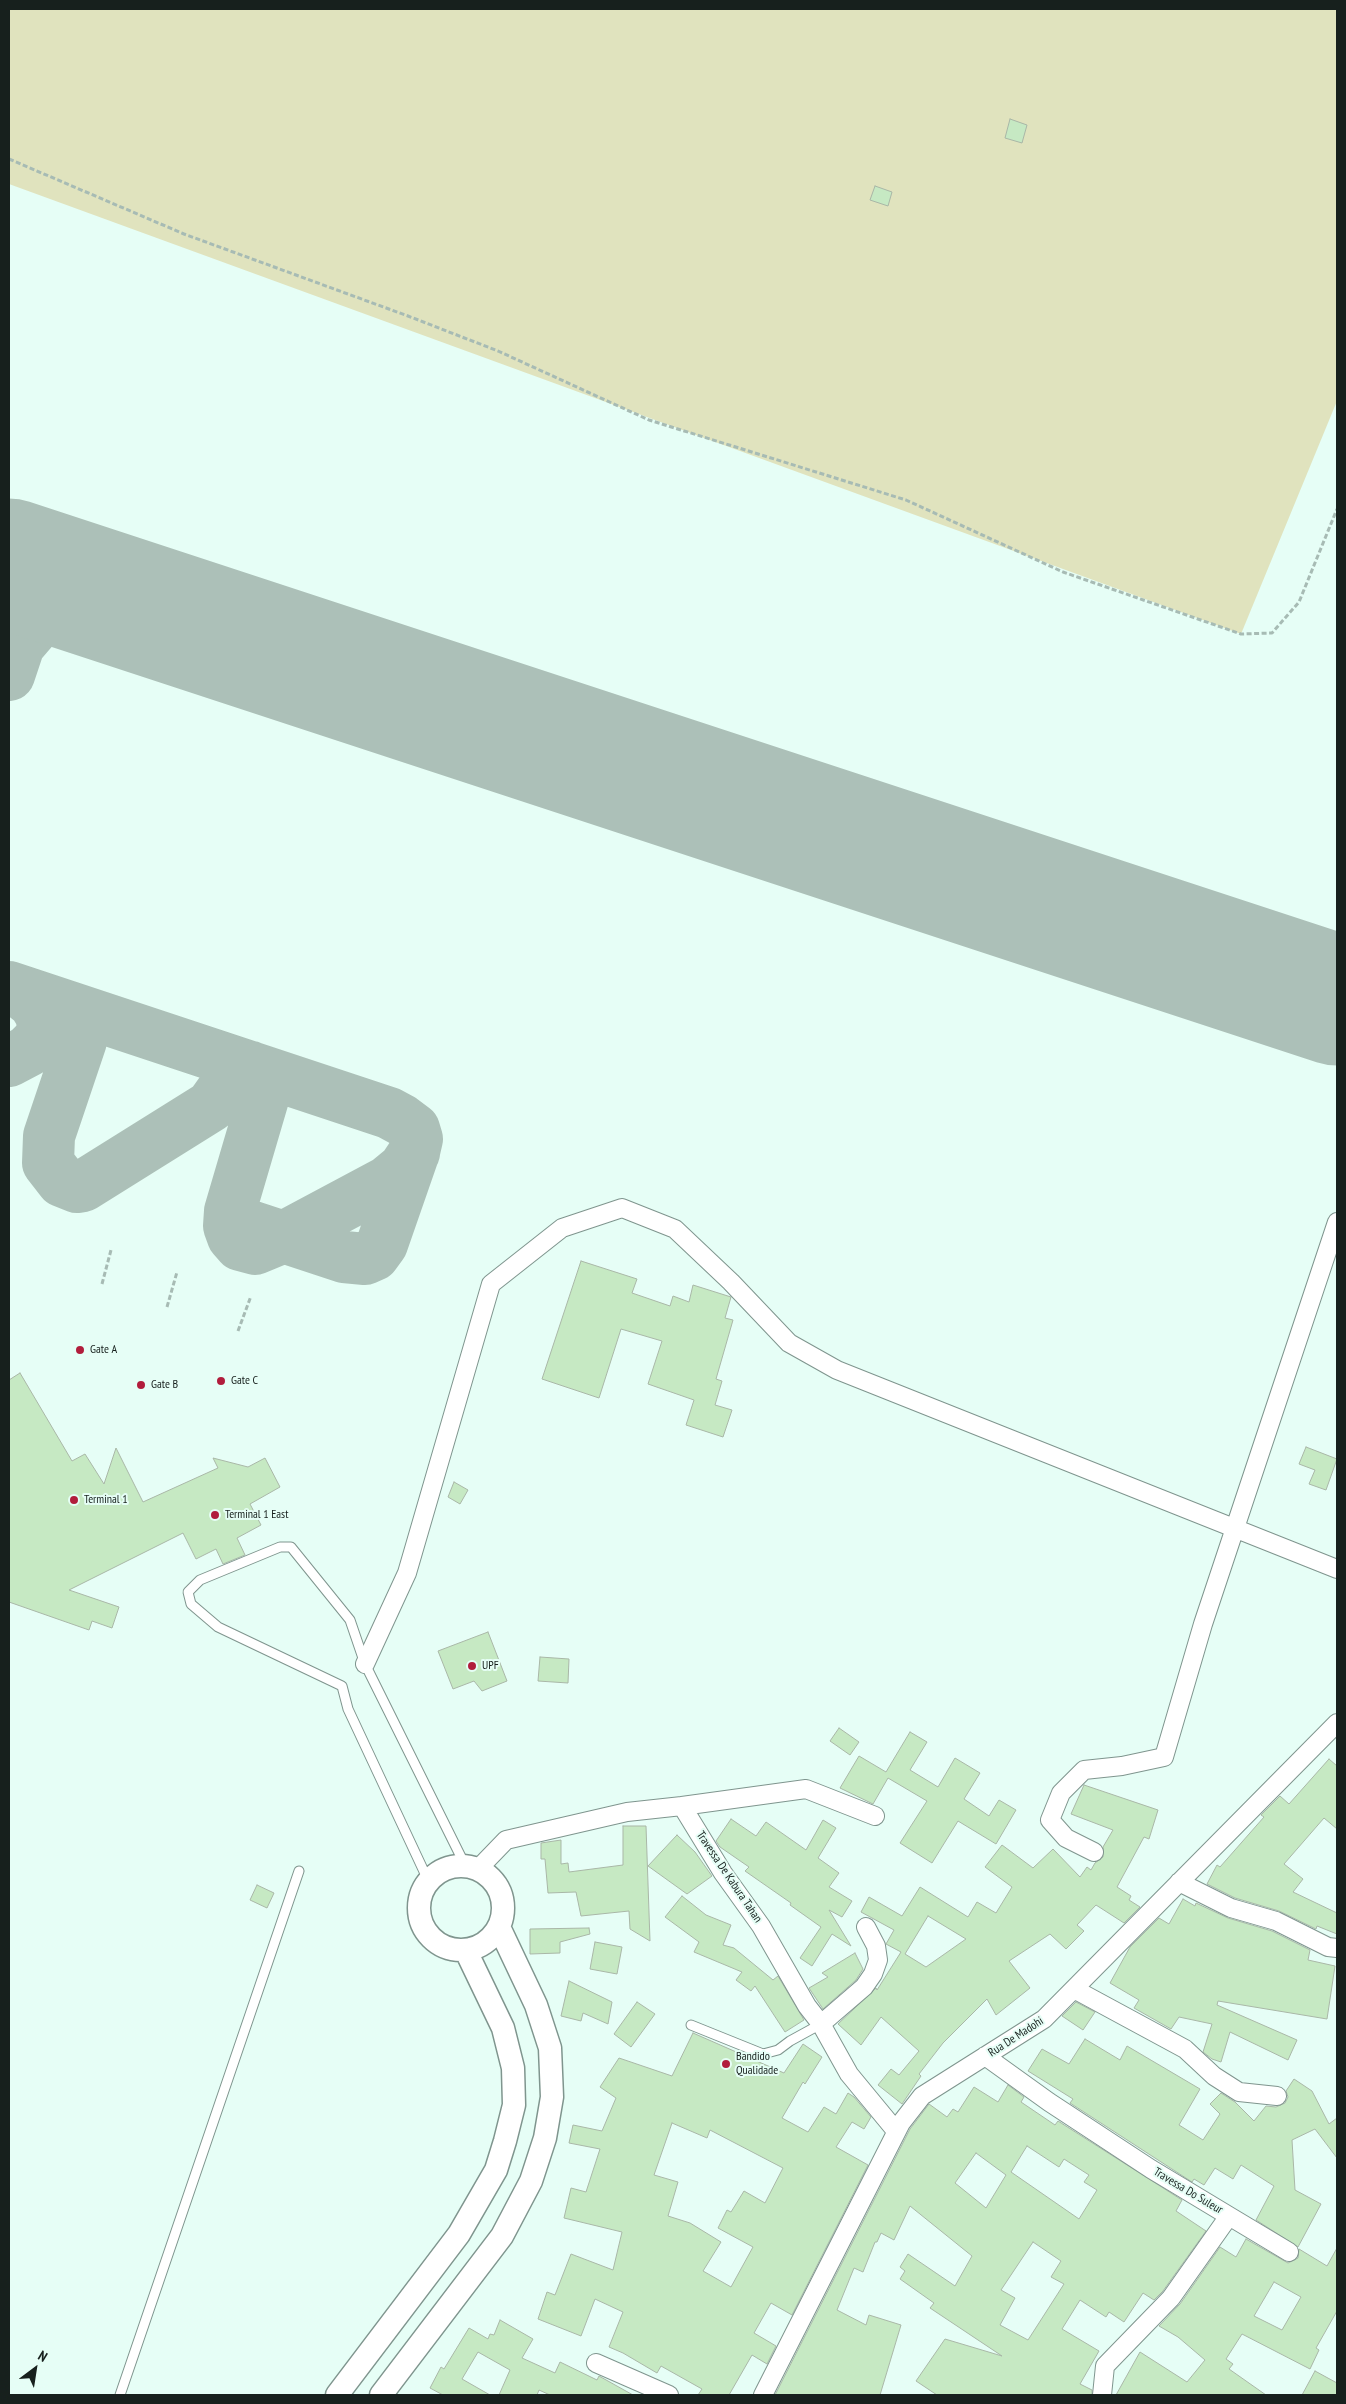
<!DOCTYPE html>
<style>
body{margin:0}
#map{position:relative;width:1346px;height:2404px;overflow:hidden;background:#e6fef6;font-family:"PT Sans Narrow",sans-serif}
canvas{display:block}
.frame{position:absolute;inset:0;border:10px solid #17201d;pointer-events:none}
.north{position:absolute;left:10px;top:2344px;width:50px;height:50px;-webkit-text-stroke:4px #e6fef6;paint-order:stroke;rotate:31deg;font-size:14px;font-weight:700;line-height:20px;text-align:center;color:#17201d}
.north::after{content:'';display:block;margin:auto;width:18px;height:22px;background:#17201d;clip-path:polygon(50% 0,100% 100%,50% 72%,0 100%)}
</style>
<div id="map">
<canvas width="1346" height="2404"></canvas>
<div class="frame"></div>
<div class="north">N</div>
</div>
<script>
const ctx = document.querySelector('canvas').getContext('2d');
ctx.lineJoin = 'round';
function fillPath(path, color) { ctx.fillStyle = color; ctx.fill(path, 'evenodd'); }
const toPath = rows => new Path2D(rows.map(r => 'M' + r).join(''));
function stroke(path, color, width, dash) { ctx.strokeStyle = color; ctx.lineWidth = width; ctx.lineCap = dash ? 'butt' : 'round'; ctx.setLineDash(dash || []); ctx.stroke(path); }
function write(font, color, halo, rows, align = 'center') {
  ctx.font = font + ' "PT Sans Narrow",sans-serif'; ctx.lineWidth = 4; ctx.setLineDash([]); ctx.textBaseline = 'middle'; ctx.strokeStyle = halo; ctx.fillStyle = color; for (const [text, x, y, turn = 0] of rows) {
    ctx.save(); ctx.translate(x, y); ctx.rotate((+turn || 0) * Math.PI / 180); ctx.textAlign = isNaN(turn) ? turn : align; if (halo) ctx.strokeText(text, 0, 0); ctx.fillText(text, 0, 0); ctx.restore();
  }
}
fillPath(toPath([
 [9,9,1337,9,1337,401,1241,634,9,184]
]), '#e0e3be');
stroke(toPath([
 [9,675,19,645,37,624,57,609,89,601,122,601],
 [9,987,389,1113,402,1120,414,1129,417,1139,414,1152,382,1244,374,1255,365,1259,344,1257,250,1226],
 [65,1006,80,1026,81,1041,49,1136,48,1163,62,1181,77,1187,83,1186,211,1106,226,1085,228,1076,225,1067,219,1057],
 [9,1061,28,1051,37,1042,42,1033,43,1023,40,1013,34,1003,20,992],
 [251,1067,264,1082,265,1092,230,1211,229,1226,233,1237,240,1245,255,1249,284,1237,387,1182,404,1168,414,1153]
]), '#acc0b8', 52);
stroke(toPath([
 [9,564,1337,1000]
]), '#acc0b8', 131);
const building = toPath([
 [1010,119,1027,125,1022,143,1005,138,1010,119],
 [875,186,892,192,888,206,870,200,875,186],
 [581,1261,637,1279,632,1293,670,1306,673,1296,689,1302,693,1285,731,1297,725,1318,733,1320,716,1379,722,1381,715,1405,732,1410,723,1437,686,1425,694,1400,648,1384,662,1341,621,1329,599,1398,542,1379,581,1261],
 [20,1373,72,1461,85,1454,104,1484,116,1448,143,1502,218,1468,213,1458,248,1467,265,1458,280,1487,250,1504,261,1525,237,1538,245,1555,223,1564,216,1549,196,1559,183,1533,69,1590,119,1607,112,1628,92,1621,89,1630,9,1602,9,1380,20,1373],
 [1306,1447,1337,1459,1326,1490,1309,1484,1315,1470,1299,1464,1306,1447],
 [454,1482,468,1490,460,1504,448,1497,454,1482],
 [488,1632,507,1681,482,1691,474,1681,453,1689,438,1651,488,1632],
 [540,1657,569,1659,568,1683,538,1681,540,1657],
 [839,1728,859,1742,850,1755,830,1741,839,1728],
 [910,1732,927,1742,910,1770,938,1787,955,1758,980,1773,964,1799,989,1816,999,1800,1016,1810,996,1844,958,1821,932,1863,900,1843,927,1801,888,1778,873,1804,840,1788,859,1756,886,1772,910,1732],
 [1329,1759,1337,1766,1337,1829,1324,1818,1284,1864,1303,1879,1293,1892,1337,1913,1337,1934,1317,1926,1316,1929,1279,1911,1235,1898,1207,1884,1217,1865,1220,1867,1264,1817,1261,1815,1280,1796,1289,1804,1329,1759],
 [1084,1785,1158,1810,1149,1839,1144,1837,1117,1887,1131,1896,1129,1900,1140,1907,1124,1923,1096,1905,1077,1925,1084,1931,1066,1949,1050,1934,1009,1961,1030,1988,996,2015,987,1999,943,2043,919,2074,921,2076,902,2104,878,2085,891,2069,899,2075,919,2051,881,2017,861,2045,838,2024,876,1988,877,1990,901,1952,886,1944,894,1930,861,1912,869,1897,902,1916,920,1887,968,1917,977,1902,996,1913,1012,1887,985,1867,1002,1845,1033,1868,1053,1849,1080,1877,1087,1867,1091,1870,1095,1863,1103,1857,1103,1847,1113,1830,1071,1814,1084,1785],
 [928,1916,966,1939,926,1967,905,1954,928,1916],
 [731,1819,756,1836,766,1822,806,1850,823,1820,836,1828,818,1858,839,1873,829,1887,852,1901,842,1917,829,1910,851,1946,832,1934,812,1966,800,1958,821,1927,790,1905,791,1903,745,1871,749,1867,720,1847,716,1841,731,1819],
 [623,1826,646,1826,650,1941,630,1929,629,1911,581,1916,576,1892,548,1893,545,1859,541,1859,541,1843,561,1840,561,1864,568,1863,569,1872,623,1865,623,1826],
 [677,1835,695,1852,712,1876,687,1894,648,1866,677,1835],
 [257,1885,274,1893,267,1908,250,1900,257,1885],
 [682,1896,706,1915,731,1925,723,1945,734,1948,773,1980,778,1976,804,2020,785,2032,755,1986,751,1991,736,1980,742,1972,694,1952,699,1942,665,1917,682,1896],
 [1183,1899,1195,1906,1196,1903,1228,1918,1272,1931,1310,1950,1308,1960,1335,1966,1327,2019,1218,2001,1217,2005,1297,2040,1288,2060,1230,2032,1221,2062,1212,2059,1203,2052,1212,2024,1179,2017,1171,2029,1134,2008,1139,2000,1110,1983,1130,1947,1159,1918,1169,1924,1183,1899],
 [589,1928,590,1934,560,1942,560,1953,530,1954,530,1929,589,1928],
 [595,1942,622,1947,617,1974,590,1969,595,1942],
 [855,1953,863,1969,856,1980,823,2009,809,1988,828,1977,822,1973,855,1953],
 [569,1981,612,2002,608,2024,583,2013,581,2021,561,2016,569,1981],
 [637,2002,655,2014,631,2047,614,2034,637,2002],
 [1076,2002,1095,2012,1083,2030,1062,2016,1076,2002],
 [693,2033,784,2073,803,2044,822,2057,805,2084,803,2082,782,2118,808,2132,824,2107,836,2114,848,2093,854,2097,871,2117,864,2129,852,2122,836,2147,868,2165,792,2315,771,2303,754,2333,776,2346,767,2364,752,2355,729,2395,698,2395,702,2389,661,2366,657,2373,623,2353,609,2347,623,2312,595,2299,581,2336,538,2319,547,2292,555,2295,571,2254,613,2270,622,2232,564,2218,571,2188,586,2192,600,2149,569,2143,573,2125,602,2131,616,2098,600,2087,619,2058,672,2076,693,2033],
 [672,2123,707,2138,710,2130,783,2168,765,2203,744,2191,731,2212,727,2210,718,2228,753,2247,731,2287,703,2271,721,2242,690,2223,668,2216,678,2182,654,2175,672,2123],
 [1085,2039,1120,2060,1127,2046,1200,2089,1179,2125,1203,2140,1220,2114,1210,2104,1221,2093,1235,2102,1254,2121,1266,2106,1276,2107,1285,2103,1288,2097,1286,2091,1294,2079,1312,2091,1329,2124,1337,2118,1337,2158,1315,2129,1292,2140,1295,2190,1321,2204,1298,2247,1256,2220,1274,2186,1241,2165,1233,2179,1215,2168,1204,2185,1194,2179,1192,2182,1070,2103,1073,2099,1028,2071,1042,2049,1069,2064,1085,2039],
 [1008,2085,1024,2097,1021,2102,1055,2125,1058,2121,1182,2200,1176,2211,1206,2231,1163,2291,1154,2300,1143,2293,1124,2322,1109,2312,1106,2317,1080,2300,1062,2329,1099,2351,1080,2384,1092,2390,1092,2395,937,2395,916,2381,945,2339,1002,2356,930,2308,934,2303,900,2279,905,2271,900,2267,908,2254,955,2286,972,2256,910,2206,894,2240,881,2233,877,2242,875,2242,863,2272,854,2268,837,2310,866,2325,869,2315,901,2325,880,2395,775,2395,910,2129,929,2104,947,2117,953,2109,958,2112,974,2087,998,2102,1008,2085],
 [1027,2146,1059,2167,1064,2159,1089,2175,1084,2182,1097,2190,1079,2219,1011,2172,1027,2146],
 [976,2153,1006,2175,986,2208,955,2183,976,2153],
 [1033,2242,1061,2261,1051,2277,1064,2284,1028,2340,1000,2325,1015,2298,1001,2290,1033,2242],
 [1246,2239,1288,2263,1298,2258,1299,2249,1327,2266,1337,2248,1337,2311,1316,2348,1319,2350,1310,2369,1242,2334,1226,2359,1233,2364,1229,2369,1266,2395,1116,2395,1140,2352,1187,2382,1205,2360,1178,2337,1159,2326,1180,2304,1220,2247,1236,2257,1246,2239],
 [1274,2282,1301,2297,1282,2330,1254,2316,1274,2282],
 [500,2320,533,2339,522,2358,555,2373,560,2362,597,2380,599,2376,633,2395,550,2395,539,2390,537,2395,499,2395,510,2370,478,2352,462,2379,490,2395,443,2395,430,2388,441,2367,444,2369,469,2328,488,2339,490,2334,494,2335,500,2320],
 [1315,2371,1337,2383,1337,2395,1302,2395,1315,2371]
]);
fillPath(building, '#c6e9c3');
stroke(building, '#a9b7a7', 1);
const service = toPath([
 [428,1880,348,1709,342,1686,218,1627,191,1604,188,1592,200,1580,280,1547,291,1547,350,1620,365,1664,465,1865],
 [691,2025,763,2054,778,2050,790,2041,821,2024],
 [120,2395,299,1871]
]);
const minor = toPath([
 [365,1664,407,1573,491,1284,562,1228,622,1208,675,1229,731,1282,789,1343,837,1370,1337,1569],
 [682,1806,806,1789,875,1816],
 [1094,1852,1066,1838,1050,1820,1061,1793,1084,1770,1122,1766,1164,1757,1203,1624,1337,1222],
 [478,1869,506,1840,627,1812,682,1806,723,1873,761,1926,807,2006,821,2024,849,2074,896,2131],
 [1179,1882,1231,1908,1276,1921,1328,1947,1337,1948],
 [1074,1989,1185,2049,1214,2076,1239,2092,1277,2096],
 [821,2024,864,1987,873,1974,878,1960,876,1946,866,1927],
 [985,2056,1049,2102,1151,2169,1229,2216,1171,2298,1105,2366,1102,2395],
 [1229,2216,1289,2252],
 [596,2363,669,2395],
 [763,2395,901,2123,922,2096,1044,2019,1337,1723]
]);
const tertiary = toPath([
 '419 1908a42 42 0 1 1 84 0a42 42 0 1 1-84 0Z',
 [337,2395,459,2234,496,2170,505,2141,514,2105,513,2068,503,2028,466,1951],
 [381,2395,502,2236,531,2181,545,2138,552,2097,550,2048,536,2005,499,1927]
]);
stroke(service, '#7f958e', 11);
stroke(minor, '#7f958e', 20);
stroke(tertiary, '#7f958e', 25);
stroke(toPath([
 [9,159,184,234,408,316,498,351,649,420,906,500,1063,572,1241,634,1272,633,1299,602,1337,509],
 [102,1284,111,1250],
 [167,1307,177,1272],
 [238,1331,251,1296]
]), '#a7bbb4', 3, [5, 2.5]);
stroke(service, '#fff', 9);
stroke(minor, '#fff', 18);
stroke(tertiary, '#fff', 22);
for (const [x, y, r, color] of [
 [80,1350,5,"#b11d3c"],
 [221,1381,5,"#b11d3c"],
 [141,1385,5,"#b11d3c"],
 [74,1500,5,"#b11d3c"],
 [215,1515,5,"#b11d3c"],
 [472,1666,5,"#b11d3c"],
 [726,2064,5,"#b11d3c"]
]) { const dot = new Path2D(); dot.arc(x, y, r, 0, 2 * Math.PI); ctx.fillStyle = color; ctx.fill(dot); stroke(dot, '#e6fef6', 2); }
write('12px', '#17201d', '#e6fef6', [
 ["Gate A",90,1350],
 ["Gate C",231,1381],
 ["Gate B",151,1385],
 ["Terminal 1",84,1500],
 ["Terminal 1 East",225,1515],
 ["UPF",482,1666],
 ["Bandido",736,2057],
 ["Qualidade",736,2071]
], 'left');
write('12px', '#17201d', '#e6fef6', [
 ["Travessa De Kabura Tahan",729,1877,56],
 ["Rua De Madohi",1016,2037,-33],
 ["Travessa Do Suleur",1188,2191,31]
]);
</script>
